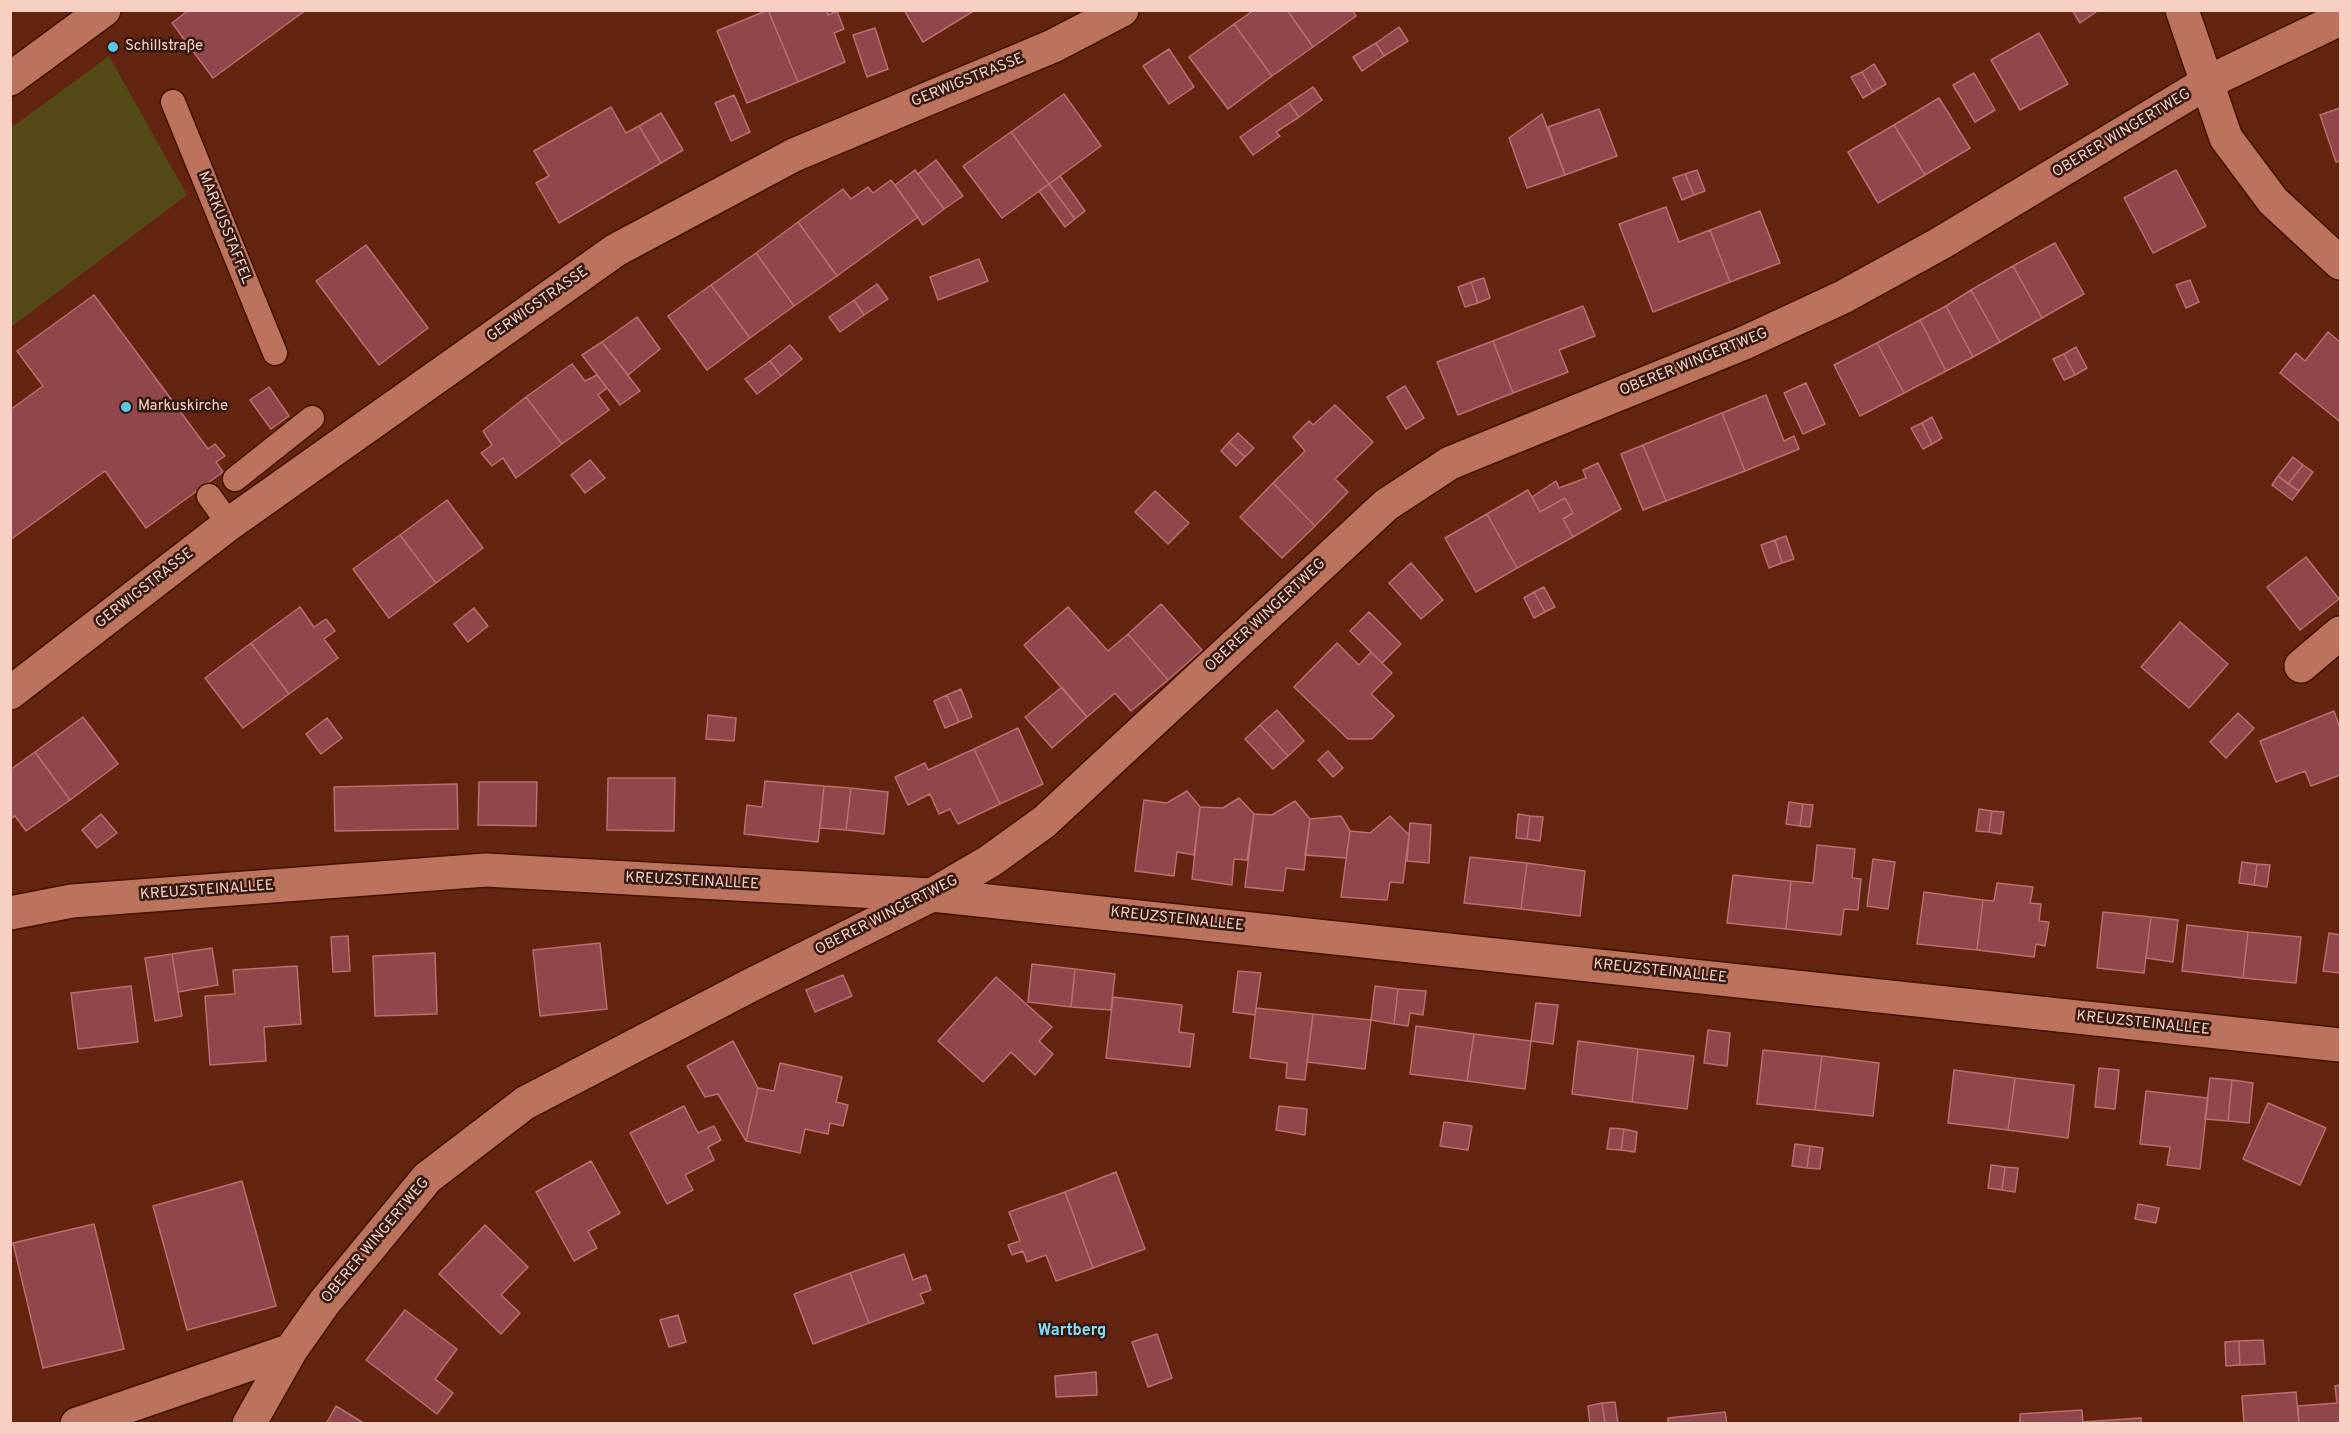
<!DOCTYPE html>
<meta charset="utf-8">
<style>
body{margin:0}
#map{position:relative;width:2351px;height:1434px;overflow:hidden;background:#642510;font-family:Overpass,sans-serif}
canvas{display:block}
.frame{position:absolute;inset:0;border:12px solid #f7cfc3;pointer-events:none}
</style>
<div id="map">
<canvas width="2351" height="1434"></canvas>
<div class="frame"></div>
</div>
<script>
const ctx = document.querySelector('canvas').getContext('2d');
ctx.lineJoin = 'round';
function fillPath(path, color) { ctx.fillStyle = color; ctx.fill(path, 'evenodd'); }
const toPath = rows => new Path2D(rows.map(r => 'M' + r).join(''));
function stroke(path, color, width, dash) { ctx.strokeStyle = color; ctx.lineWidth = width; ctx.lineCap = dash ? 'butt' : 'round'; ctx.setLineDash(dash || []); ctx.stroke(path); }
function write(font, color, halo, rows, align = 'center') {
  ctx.font = font + ' Overpass,sans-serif'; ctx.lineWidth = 5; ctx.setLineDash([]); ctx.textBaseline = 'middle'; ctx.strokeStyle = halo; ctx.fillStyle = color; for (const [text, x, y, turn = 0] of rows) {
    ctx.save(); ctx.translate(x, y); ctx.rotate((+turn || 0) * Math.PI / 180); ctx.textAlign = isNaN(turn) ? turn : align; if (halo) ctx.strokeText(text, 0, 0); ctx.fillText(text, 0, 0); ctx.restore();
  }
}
fillPath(toPath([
 [109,56,187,195,11,327,11,128]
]), '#544a16');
const building = toPath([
 [189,10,306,10,213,78,172,23,189,10],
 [768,10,798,82,747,103,717,31,768,10],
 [768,10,827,10,828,15,837,11,844,29,834,33,845,62,798,82,768,10],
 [904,10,975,10,923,42,904,10],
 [1254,10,1287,10,1313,47,1272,76,1234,24,1254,10],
 [1287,10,1352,10,1356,16,1313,47,1287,10],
 [2072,10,2099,10,2080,23,2072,10],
 [1234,24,1272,76,1228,109,1189,57,1234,24],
 [1399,27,1408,41,1384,56,1376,43,1399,27],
 [875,28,888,69,867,77,853,35,875,28],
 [2039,33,2068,84,2020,110,1991,60,2039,33],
 [1376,43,1384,56,1362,71,1353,57,1376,43],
 [1169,49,1194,87,1169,104,1143,66,1169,49],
 [1874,64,1886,84,1873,92,1862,72,1874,64],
 [1862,72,1873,92,1863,98,1851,77,1862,72],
 [1974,73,1995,110,1975,122,1953,85,1974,73],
 [1313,87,1322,100,1299,117,1289,103,1313,87],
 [1064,94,1101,146,1049,184,1011,132,1064,94],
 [734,95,750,132,731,141,715,103,734,95],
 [1939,98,1970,148,1925,175,1894,125,1939,98],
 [1289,103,1299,117,1276,132,1280,136,1253,155,1240,137,1289,103],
 [611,107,626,133,639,126,661,163,559,223,536,183,549,176,534,151,611,107],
 [2340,108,2340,161,2336,162,2320,115,2340,108],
 [1599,109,1617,156,1565,175,1548,127,1599,109],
 [661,113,683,150,661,163,639,126,661,113],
 [1542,114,1565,175,1527,188,1509,138,1542,114],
 [1894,125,1925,175,1878,203,1848,152,1894,125],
 [1011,132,1049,184,1002,218,963,166,1011,132],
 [936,160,963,196,944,209,918,174,936,160],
 [915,170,944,209,923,225,895,185,915,170],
 [1697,170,1705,191,1694,195,1685,174,1697,170],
 [2176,170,2206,226,2153,253,2124,198,2176,170],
 [1685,174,1694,195,1682,200,1673,178,1685,174],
 [1060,176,1085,211,1075,219,1049,184,1060,176],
 [891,180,918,217,837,276,798,222,843,189,851,199,868,187,873,193,891,180],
 [1049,184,1075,219,1065,227,1039,191,1049,184],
 [1666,207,1679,242,1710,230,1730,282,1653,312,1619,224,1666,207],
 [1760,211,1780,263,1730,282,1710,230,1760,211],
 [798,222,837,276,794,306,756,253,798,222],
 [2055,243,2084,294,2042,318,2013,266,2055,243],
 [366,245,428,328,379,365,316,281,366,245],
 [756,253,794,306,750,338,711,285,756,253],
 [979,259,988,281,938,300,930,277,979,259],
 [2013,266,2042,318,2000,342,1971,290,2013,266],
 [1484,278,1490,298,1478,303,1471,282,1484,278],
 [2190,280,2199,302,2186,308,2176,285,2190,280],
 [1471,282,1478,303,1465,307,1458,287,1471,282],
 [877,284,888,299,864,315,854,300,877,284],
 [711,285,750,338,707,370,668,316,711,285],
 [1971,290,2000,342,1973,357,1946,306,1971,290],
 [94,295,208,449,215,444,225,456,216,462,223,472,146,528,105,471,10,540,10,410,43,386,17,351,94,295],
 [854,300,864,315,840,332,829,317,854,300],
 [1583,306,1595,336,1559,350,1568,372,1513,393,1493,341,1583,306],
 [1946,306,1973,357,1946,371,1920,320,1946,306],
 [637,317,660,349,628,375,602,342,637,317],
 [1920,320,1946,371,1904,393,1877,343,1920,320],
 [2328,332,2340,342,2340,418,2339,421,2280,373,2296,353,2305,361,2328,332],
 [1493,341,1513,393,1458,415,1437,362,1493,341],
 [602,342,640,391,620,405,582,355,602,342],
 [1877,343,1904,393,1860,416,1834,365,1877,343],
 [790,345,802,359,781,376,770,361,790,345],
 [2076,347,2087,368,2075,375,2064,354,2076,347],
 [2064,354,2075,375,2064,380,2053,359,2064,354],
 [770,361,781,376,757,394,745,379,770,361],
 [572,364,585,381,597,375,607,388,598,395,609,410,562,444,526,397,572,364],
 [1806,383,1825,424,1803,434,1784,393,1806,383],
 [1405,386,1424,418,1406,429,1387,397,1405,386],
 [269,387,289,416,271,429,250,400,269,387],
 [1766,395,1784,441,1794,436,1799,449,1745,471,1722,413,1766,395],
 [526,397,562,444,516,478,503,458,492,466,481,453,492,445,483,431,526,397],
 [1335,405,1373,442,1335,479,1348,492,1315,526,1273,483,1305,451,1293,437,1309,421,1313,425,1335,405],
 [1722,413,1745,471,1666,501,1643,445,1722,413],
 [1932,417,1942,438,1932,444,1922,423,1932,417],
 [1922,423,1932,444,1923,449,1911,428,1922,423],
 [1238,433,1254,448,1245,457,1229,442,1238,433],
 [1229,442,1245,457,1236,466,1221,451,1229,442],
 [1643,445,1666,501,1643,510,1621,454,1643,445],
 [2293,457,2303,465,2288,484,2278,476,2293,457],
 [590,460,605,478,585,493,571,475,590,460],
 [1598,463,1621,509,1573,537,1563,519,1573,513,1565,498,1540,512,1532,497,1556,481,1559,488,1586,478,1583,470,1598,463],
 [2303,465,2313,472,2299,491,2288,484,2303,465],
 [2278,476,2299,491,2292,500,2272,485,2278,476],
 [1273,483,1315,526,1282,558,1240,517,1273,483],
 [1528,490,1540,512,1565,498,1573,513,1563,519,1573,537,1517,568,1487,514,1528,490],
 [1155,491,1189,523,1168,544,1135,512,1155,491],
 [447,500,483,548,436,583,400,535,447,500],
 [1487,514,1517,568,1476,592,1445,538,1487,514],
 [400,535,436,583,389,618,353,569,400,535],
 [1786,536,1794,559,1782,563,1775,540,1786,536],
 [1775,540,1782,563,1769,568,1761,545,1775,540],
 [2306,557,2339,599,2300,630,2267,587,2306,557],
 [1411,563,1443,600,1421,619,1389,583,1411,563],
 [1544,587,1555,607,1545,612,1534,592,1544,587],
 [1534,592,1545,612,1534,618,1524,598,1534,592],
 [1161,604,1202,650,1168,680,1128,634,1161,604],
 [300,607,314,627,326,619,335,631,324,639,338,658,289,694,251,643,300,607],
 [1068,607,1108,651,1128,634,1168,680,1131,711,1115,693,1087,717,1024,645,1068,607],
 [474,608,488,626,468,642,454,624,474,608],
 [1369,612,1401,644,1382,663,1350,631,1369,612],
 [2180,622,2228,664,2189,708,2141,667,2180,622],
 [251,643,289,694,243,728,205,678,251,643],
 [1337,643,1359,665,1371,652,1392,673,1371,694,1394,716,1372,739,1348,739,1294,687,1337,643],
 [1062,687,1087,717,1052,748,1025,717,1062,687],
 [961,689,972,717,959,722,947,695,961,689],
 [947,695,959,722,945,728,934,701,947,695],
 [1277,710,1304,741,1288,756,1260,725,1277,710],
 [2334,711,2340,728,2340,775,2311,786,2305,771,2276,782,2260,741,2334,711],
 [2238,713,2254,728,2226,758,2210,742,2238,713],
 [708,715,736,718,734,741,706,739,708,715],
 [83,717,118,764,70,800,35,752,83,717],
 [327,718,342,738,321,754,306,734,327,718],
 [1260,725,1288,756,1273,769,1245,739,1260,725],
 [1018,728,1043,784,1000,804,974,749,1018,728],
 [974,749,1000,804,958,824,950,809,939,814,930,794,908,805,895,777,925,763,928,770,974,749],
 [1328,751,1343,768,1333,777,1318,760,1328,751],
 [35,752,70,800,26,831,15,816,10,819,10,770,35,752],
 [608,778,675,778,674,831,607,830,608,778],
 [765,781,824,786,818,842,744,834,747,805,762,807,765,781],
 [479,782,537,782,536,826,478,825,479,782],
 [457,784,458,829,335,831,334,787,457,784],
 [824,786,851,788,846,830,820,828,824,786],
 [851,788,888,792,884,834,846,830,851,788],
 [1187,791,1200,807,1194,855,1177,852,1174,876,1135,871,1144,800,1167,803,1187,791],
 [1239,798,1254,814,1247,860,1234,859,1232,885,1192,879,1200,807,1223,808,1239,798],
 [1295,801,1310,819,1304,870,1286,868,1283,891,1245,887,1254,814,1272,815,1295,801],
 [1789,802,1803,804,1800,826,1786,824,1789,802],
 [1803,804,1813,805,1810,827,1800,826,1803,804],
 [1979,809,1992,811,1989,832,1976,831,1979,809],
 [1992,811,2004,812,2001,834,1989,832,1992,811],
 [101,814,117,833,97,848,82,830,101,814],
 [1518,814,1530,816,1527,839,1516,838,1518,814],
 [1341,816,1350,831,1346,858,1305,855,1310,819,1341,816],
 [1390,816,1409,835,1403,883,1390,882,1387,900,1341,897,1350,831,1370,833,1390,816],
 [1530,816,1543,817,1540,841,1527,839,1530,816],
 [1410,823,1431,825,1429,863,1407,861,1410,823],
 [1817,845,1855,849,1852,878,1861,879,1858,910,1844,909,1841,935,1786,929,1791,881,1813,883,1817,845],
 [1470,857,1527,863,1521,909,1464,903,1470,857],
 [1873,859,1895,862,1888,909,1867,906,1873,859],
 [2242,862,2257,864,2254,885,2239,883,2242,862],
 [1527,863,1585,871,1580,916,1521,909,1527,863],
 [2257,864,2270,865,2267,887,2254,885,2257,864],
 [1733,875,1791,881,1786,929,1727,923,1733,875],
 [1997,883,2033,887,2030,903,2041,904,2039,921,2049,922,2045,946,2036,944,2034,957,1977,950,1983,900,1994,901,1997,883],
 [1924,892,1983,900,1977,950,1917,944,1924,892],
 [2103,912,2151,917,2144,973,2097,968,2103,912],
 [2151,917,2178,920,2173,962,2146,958,2151,917],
 [2187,925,2248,932,2243,978,2182,971,2187,925],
 [2248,932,2301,937,2296,983,2243,978,2248,932],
 [2329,933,2340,935,2340,973,2323,971,2329,933],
 [348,936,350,971,333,972,331,937,348,936],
 [600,943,607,1009,540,1016,533,950,600,943],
 [212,948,218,985,178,992,172,954,212,948],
 [435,953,437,1014,375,1016,373,956,435,953],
 [172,954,182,1016,155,1021,145,958,172,954],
 [1032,964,1075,969,1071,1007,1028,1002,1032,964],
 [297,966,301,1024,264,1027,266,1061,210,1065,205,996,235,994,233,970,297,966],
 [1075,969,1115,974,1111,1010,1071,1007,1075,969],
 [1238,971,1261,973,1255,1015,1233,1012,1238,971],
 [843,975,852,996,815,1012,806,990,843,975],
 [996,977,1052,1027,1039,1041,1053,1054,1035,1075,1011,1052,983,1082,938,1041,996,977],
 [131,986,138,1042,78,1049,71,993,131,986],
 [1375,986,1398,989,1394,1024,1371,1020,1375,986],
 [1398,989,1426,991,1423,1015,1410,1013,1408,1026,1394,1024,1398,989],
 [1113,997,1182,1005,1179,1032,1194,1034,1190,1067,1106,1058,1113,997],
 [1536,1003,1558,1005,1553,1044,1531,1041,1536,1003],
 [1256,1008,1313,1014,1305,1080,1286,1078,1287,1063,1250,1058,1256,1008],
 [1313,1014,1371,1020,1365,1069,1307,1062,1313,1014],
 [1416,1026,1474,1034,1467,1081,1410,1074,1416,1026],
 [1708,1030,1730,1033,1727,1066,1704,1063,1708,1030],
 [1474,1034,1531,1041,1525,1089,1467,1081,1474,1034],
 [733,1041,758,1088,746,1141,718,1094,705,1097,687,1066,733,1041],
 [1578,1041,1638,1049,1632,1102,1572,1094,1578,1041],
 [1638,1049,1694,1056,1687,1109,1632,1102,1638,1049],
 [1763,1050,1822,1056,1815,1110,1757,1104,1763,1050],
 [1822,1056,1879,1063,1873,1116,1815,1110,1822,1056],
 [780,1063,842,1077,836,1102,848,1105,843,1126,830,1123,828,1134,805,1129,800,1153,746,1141,758,1088,774,1091,780,1063],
 [2099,1068,2119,1070,2115,1109,2095,1107,2099,1068],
 [1954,1070,2015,1078,2008,1130,1948,1123,1954,1070],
 [2015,1078,2074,1085,2068,1138,2008,1130,2015,1078],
 [2210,1078,2232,1080,2228,1121,2205,1119,2210,1078],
 [2232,1080,2253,1083,2249,1123,2228,1121,2232,1080],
 [2146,1091,2208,1098,2200,1169,2167,1165,2170,1147,2140,1144,2146,1091],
 [2268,1103,2326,1128,2300,1185,2243,1159,2268,1103],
 [684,1106,698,1133,714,1126,721,1140,708,1147,714,1160,685,1175,693,1190,667,1204,630,1133,684,1106],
 [1279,1106,1307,1109,1305,1135,1276,1130,1279,1106],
 [1444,1122,1472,1126,1468,1150,1440,1146,1444,1122],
 [1610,1128,1624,1129,1621,1150,1607,1149,1610,1128],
 [1624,1129,1637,1132,1635,1152,1621,1150,1624,1129],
 [1795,1144,1810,1146,1807,1168,1792,1166,1795,1144],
 [1810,1146,1823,1148,1820,1169,1807,1168,1810,1146],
 [591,1161,620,1213,588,1231,597,1248,574,1261,536,1192,591,1161],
 [1991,1165,2005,1167,2002,1190,1988,1188,1991,1165],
 [2005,1167,2018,1168,2015,1192,2002,1190,2005,1167],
 [1116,1172,1145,1249,1093,1268,1065,1192,1116,1172],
 [242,1181,276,1306,187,1330,153,1206,242,1181],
 [1065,1192,1093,1268,1056,1281,1046,1255,1027,1262,1023,1251,1012,1255,1008,1245,1020,1241,1009,1212,1065,1192],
 [2138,1204,2159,1208,2156,1223,2135,1219,2138,1204],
 [94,1224,124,1349,43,1368,13,1243,94,1224],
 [485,1225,528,1267,501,1295,520,1313,501,1334,439,1274,485,1225],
 [904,1254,913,1280,926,1275,931,1290,920,1294,924,1303,869,1323,850,1273,904,1254],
 [850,1273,869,1323,813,1344,794,1294,850,1273],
 [405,1310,457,1349,435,1379,453,1393,437,1414,366,1360,405,1310],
 [678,1315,686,1342,669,1347,660,1320,678,1315],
 [1157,1334,1172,1378,1148,1387,1132,1342,1157,1334],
 [2263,1340,2265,1364,2240,1365,2239,1341,2263,1340],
 [2239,1341,2240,1365,2226,1366,2225,1342,2239,1341],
 [1096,1372,1097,1395,1056,1397,1055,1376,1096,1372],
 [2340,1385,2340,1424,2299,1424,2298,1406,2337,1403,2335,1386,2340,1385],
 [2296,1392,2299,1424,2244,1424,2242,1396,2296,1392],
 [1615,1402,1618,1424,1605,1424,1602,1403,1615,1402],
 [1602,1403,1605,1424,1590,1424,1588,1406,1602,1403],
 [336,1406,365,1424,326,1424,336,1406],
 [2082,1410,2083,1424,2020,1424,2020,1414,2082,1410],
 [1725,1412,1727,1424,1668,1424,1668,1418,1725,1412],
 [2141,1418,2141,1424,2083,1424,2083,1422,2141,1418]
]);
fillPath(building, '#8f474b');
stroke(building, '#bb6f71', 1.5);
const lane = toPath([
 [173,102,275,353],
 [235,479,312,418],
 [209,496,229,524]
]);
const street = toPath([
 [2182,10,2226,138,2273,201,2340,263],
 [10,79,104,10],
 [2301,666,2340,633],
 [10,693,229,524,616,250,794,155,1053,46,1122,10],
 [10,913,72,901,486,870,932,895,2340,1045],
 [77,1424,291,1350],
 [249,1424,291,1350,324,1303,427,1178,525,1103,749,986,932,895,990,861,1044,822,1386,505,1450,463,1744,343,1843,297,1941,243,2208,82,2340,19]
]);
stroke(lane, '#401002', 27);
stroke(street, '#401002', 36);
stroke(lane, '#bb735d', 24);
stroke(street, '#bb735d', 33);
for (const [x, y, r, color] of [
 [113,47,6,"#5ac8e5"],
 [126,407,6,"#5ac8e5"]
]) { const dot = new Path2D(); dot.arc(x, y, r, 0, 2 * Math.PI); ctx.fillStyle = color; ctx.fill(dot); stroke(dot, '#361911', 2); }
write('15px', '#f7cfc3', '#361911', [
 ["Schillstraße",125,47],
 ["Markuskirche",138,407]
], 'left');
write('15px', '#f7cfc3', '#361911', [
 ["GERWIGSTRASSE",968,81,-22],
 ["OBERER WINGERTWEG",2122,134,-31],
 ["MARKUSSTAFFEL",224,228,68],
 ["GERWIGSTRASSE",538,305,-35],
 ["OBERER WINGERTWEG",1694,363,-22],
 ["GERWIGSTRASSE",145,589,-38],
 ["OBERER WINGERTWEG",1266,616,-43],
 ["KREUZSTEINALLEE",692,882,3],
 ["KREUZSTEINALLEE",207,891,-4],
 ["OBERER WINGERTWEG",887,916,-27],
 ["KREUZSTEINALLEE",1177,920,6],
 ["KREUZSTEINALLEE",1660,972,6],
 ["KREUZSTEINALLEE",2143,1024,6],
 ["OBERER WINGERTWEG",376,1241,-50]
]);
write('bold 16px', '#7bddf9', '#361911', [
 ["Wartberg",1072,1332]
]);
</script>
